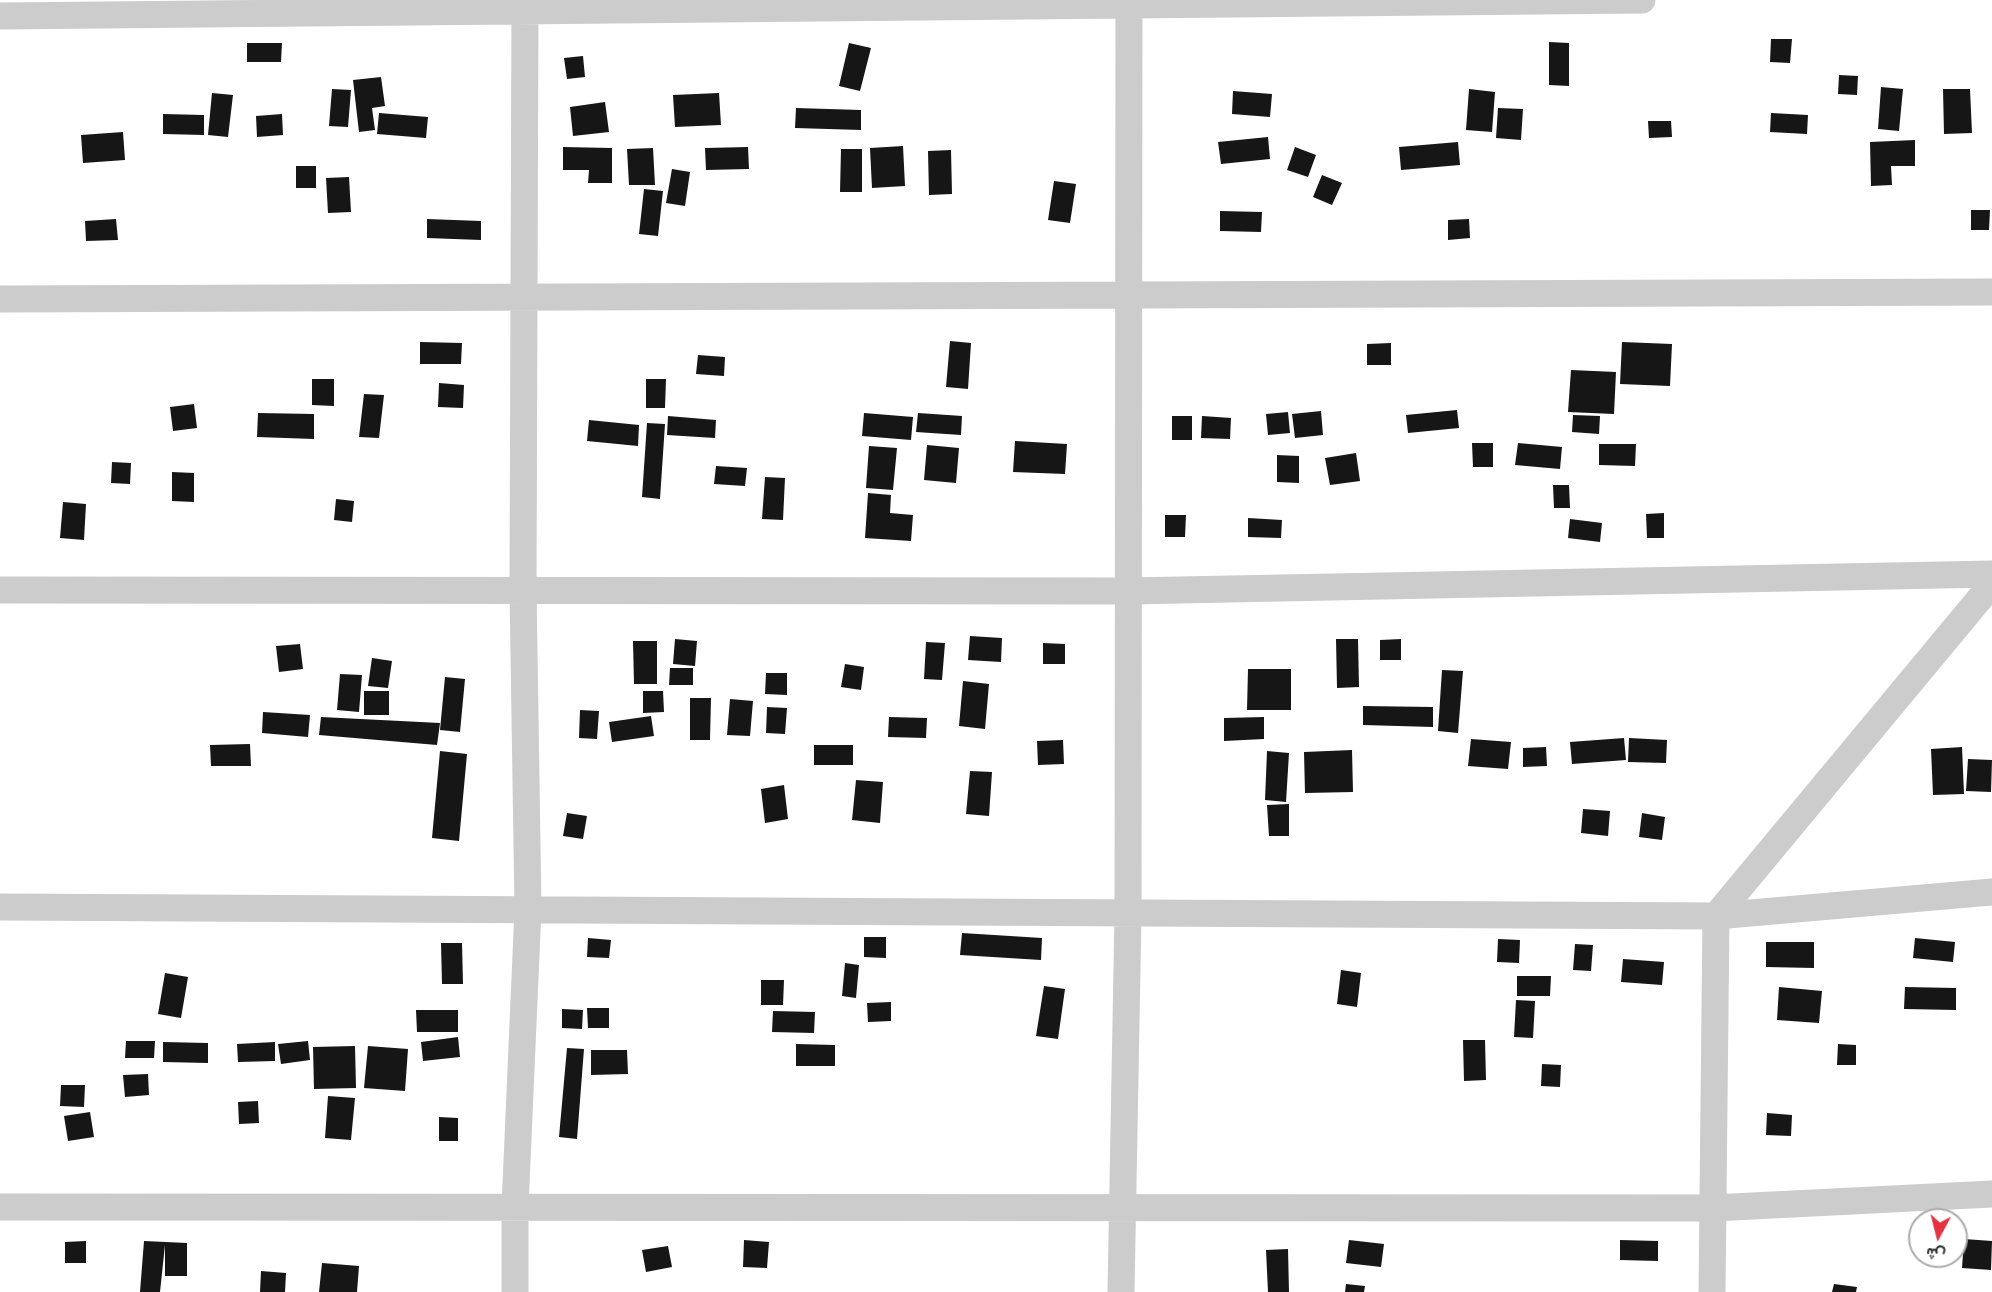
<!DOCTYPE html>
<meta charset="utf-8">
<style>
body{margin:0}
#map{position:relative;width:1992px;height:1292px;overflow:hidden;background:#fff;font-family:"Space Grotesk",Vazirmatn,sans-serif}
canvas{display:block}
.north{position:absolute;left:1908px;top:1208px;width:60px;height:60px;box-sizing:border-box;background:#fff;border:2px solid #acacac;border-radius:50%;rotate:187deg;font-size:16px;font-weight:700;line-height:24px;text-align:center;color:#2f2f2f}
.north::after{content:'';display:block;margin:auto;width:21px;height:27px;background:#e53242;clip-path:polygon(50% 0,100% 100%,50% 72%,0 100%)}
</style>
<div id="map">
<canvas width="1992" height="1292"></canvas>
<div class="north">ش</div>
</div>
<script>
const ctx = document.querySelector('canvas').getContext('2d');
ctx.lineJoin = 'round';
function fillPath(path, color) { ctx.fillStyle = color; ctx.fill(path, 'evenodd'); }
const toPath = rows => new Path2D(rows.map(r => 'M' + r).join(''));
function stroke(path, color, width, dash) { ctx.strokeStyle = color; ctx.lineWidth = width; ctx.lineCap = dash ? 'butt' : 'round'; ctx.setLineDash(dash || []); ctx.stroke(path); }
fillPath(toPath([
 [1771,39,1792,39,1790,63,1770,62],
 [1549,42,1569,43,1569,86,1549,85],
 [247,43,282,43,281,62,247,62],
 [849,43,871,48,860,91,839,86],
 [583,56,585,77,567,79,564,58],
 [1839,75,1858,76,1857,95,1838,94],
 [381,77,385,106,372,108,375,130,359,132,353,80],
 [1881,87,1903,89,1899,131,1878,129],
 [332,89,351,90,348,127,329,126],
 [1469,89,1495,92,1492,132,1466,130],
 [1943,89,1970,89,1972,133,1944,134],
 [1233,91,1272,94,1270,117,1232,114],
 [212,93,233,95,228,137,208,135],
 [719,93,721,125,675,127,673,95],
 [605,102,609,132,573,136,570,107],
 [796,108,861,110,861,130,795,128],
 [1498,108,1523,109,1521,140,1496,138],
 [379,113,428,117,426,138,377,134],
 [1771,113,1808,115,1807,134,1770,132],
 [163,114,204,115,204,135,163,134],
 [282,114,283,135,257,137,256,116],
 [1648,121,1671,121,1672,137,1649,138],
 [123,132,125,160,83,163,81,135],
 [1268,137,1270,159,1221,164,1218,142],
 [1915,140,1915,166,1891,166,1892,185,1871,186,1870,142],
 [1458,142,1460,165,1401,170,1399,147],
 [903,146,905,186,872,188,870,148],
 [563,147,612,148,612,183,588,183,589,170,563,170],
 [748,147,749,169,706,170,705,148],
 [1295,147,1316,155,1308,177,1287,170],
 [653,148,655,185,629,185,627,149],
 [841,149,862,149,862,192,840,192],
 [951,150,952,194,929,195,928,151],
 [296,166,316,166,316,188,296,188],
 [672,169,690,172,685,206,666,203],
 [1322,175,1342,183,1332,205,1313,197],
 [349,177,351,212,328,213,326,178],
 [1054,181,1076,184,1070,223,1048,220],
 [644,189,663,191,658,236,639,234],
 [1971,210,1990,210,1989,230,1971,230],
 [1220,211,1262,212,1261,232,1220,231],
 [116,219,118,240,86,241,85,221],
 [427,219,481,221,481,240,427,238],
 [1469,219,1470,238,1448,240,1448,220],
 [950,341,971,343,968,389,946,387],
 [420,342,462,343,461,364,420,364],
 [1622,342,1672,344,1670,386,1620,384],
 [1391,343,1391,365,1367,365,1367,344],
 [698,355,725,357,724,376,696,374],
 [1571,370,1616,372,1614,414,1568,412],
 [312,379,334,379,334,406,312,405],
 [646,379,666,379,665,408,646,408],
 [439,383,464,385,463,408,438,407],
 [364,394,384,395,379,438,359,437],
 [194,404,197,428,173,431,170,407],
 [1457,410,1459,428,1408,433,1406,415],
 [1321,411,1323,435,1295,438,1292,414],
 [1288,412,1290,433,1268,435,1266,414],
 [258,413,314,414,314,439,257,437],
 [864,413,913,417,911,440,862,436],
 [918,413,962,416,961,435,916,432],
 [1573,415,1600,416,1599,434,1572,432],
 [668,416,716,420,715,438,667,435],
 [1172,416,1192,416,1192,440,1172,440],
 [1202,416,1231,418,1230,439,1201,438],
 [589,420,639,425,638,446,587,441],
 [647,423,665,424,660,499,642,497],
 [1015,441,1067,444,1065,474,1013,472],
 [1472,443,1493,443,1493,467,1473,467],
 [1518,443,1562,447,1560,469,1515,465],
 [1599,444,1636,444,1635,466,1599,465],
 [927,445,959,448,956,483,924,480],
 [869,446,897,448,893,490,866,488],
 [1356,453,1360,481,1330,485,1325,458],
 [1277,455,1299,456,1299,483,1277,482],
 [112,462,131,463,130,484,111,483],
 [716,466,747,468,745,486,714,484],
 [172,472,194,473,194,502,172,501],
 [765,477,785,478,783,520,762,519],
 [1553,485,1569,485,1570,508,1554,508],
 [868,493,891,495,890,513,913,515,911,541,865,538],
 [336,499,354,501,352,522,334,520],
 [63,502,86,504,84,540,60,538],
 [1664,513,1664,538,1647,538,1646,514],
 [1165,515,1186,515,1185,537,1165,537],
 [1248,518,1282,520,1281,538,1248,537],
 [1570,519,1602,523,1600,542,1568,538],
 [970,636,1002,638,1001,662,968,660],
 [675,639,697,641,695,666,673,664],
 [1336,639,1358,639,1359,687,1337,688],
 [1401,639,1401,660,1380,660,1380,640],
 [633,641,657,641,657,684,634,684],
 [926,642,945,643,942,680,924,679],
 [1043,643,1065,644,1065,664,1043,664],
 [300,644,303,669,279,672,276,646],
 [372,658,392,661,388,688,368,686],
 [845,664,864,667,861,690,841,687],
 [670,668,693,668,693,685,669,685],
 [1248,669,1291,669,1291,710,1247,710],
 [1442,670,1463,671,1458,733,1438,731],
 [766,673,787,673,787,695,765,694],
 [340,674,362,675,359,712,337,710],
 [445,677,465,679,460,732,440,730],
 [963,681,989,684,985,729,959,726],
 [364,691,389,691,389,715,364,715],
 [643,691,663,691,664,712,643,713],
 [690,698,711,698,710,740,690,740],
 [730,699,753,701,750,736,727,735],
 [1363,706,1433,707,1433,727,1363,725],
 [767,707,787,708,785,734,766,733],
 [580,710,599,711,597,739,579,738],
 [263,712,310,715,308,737,262,733],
 [651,716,654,736,612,742,609,722],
 [321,717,440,723,437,745,319,735],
 [889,717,927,718,926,738,888,737],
 [1264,717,1264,739,1224,741,1224,718],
 [1624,738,1626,760,1572,764,1570,742],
 [1629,738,1667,740,1666,763,1628,762],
 [1471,739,1511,742,1508,769,1468,766],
 [1063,740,1064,764,1038,765,1037,741],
 [250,744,251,766,211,766,210,745],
 [814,745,853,745,853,765,814,765],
 [1546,747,1547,766,1523,767,1523,748],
 [1962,747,1964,794,1933,795,1931,749],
 [1352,750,1353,792,1305,793,1304,752],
 [440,751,467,754,459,841,432,838],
 [1267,751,1289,753,1286,802,1265,800],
 [1968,759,1992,760,1991,792,1966,791],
 [970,771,992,772,989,816,966,814],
 [856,780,883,782,880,823,852,820],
 [784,785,788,819,765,823,761,789],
 [1289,804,1289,836,1269,836,1267,805],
 [1583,809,1610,811,1608,836,1581,833],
 [567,813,587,816,583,839,563,836],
 [1642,813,1665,817,1662,840,1639,837],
 [962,933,1042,938,1041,960,960,955],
 [864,937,886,937,886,958,864,957],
 [588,938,611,940,609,958,587,957],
 [1915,938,1955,942,1953,962,1913,958],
 [1498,939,1520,940,1519,963,1497,962],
 [1766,942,1814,942,1814,968,1766,967],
 [441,943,462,943,463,984,442,984],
 [1575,944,1593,945,1591,971,1573,970],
 [1623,959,1664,962,1662,985,1621,982],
 [845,963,859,965,856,998,842,996],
 [1341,970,1361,973,1357,1007,1337,1004],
 [165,973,188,977,181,1018,158,1014],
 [1517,976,1551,976,1550,996,1517,996],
 [761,980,784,980,783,1005,761,1005],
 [1044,986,1065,989,1058,1039,1036,1036],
 [1779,987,1822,991,1819,1023,1777,1020],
 [1905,987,1956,988,1956,1010,1904,1009],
 [1516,1000,1535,1001,1533,1038,1514,1037],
 [891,1002,891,1021,868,1022,867,1003],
 [587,1008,609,1008,609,1028,588,1028],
 [562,1009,583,1010,582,1029,562,1028],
 [416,1010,458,1010,458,1032,417,1032],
 [773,1011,815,1012,814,1033,772,1032],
 [458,1037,460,1057,423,1061,421,1042],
 [1463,1040,1485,1040,1486,1080,1464,1081],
 [126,1041,155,1041,154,1058,125,1058],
 [308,1041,310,1060,281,1064,278,1044],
 [163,1042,208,1043,208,1063,163,1062],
 [275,1042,275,1061,238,1062,237,1044],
 [796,1044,835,1045,835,1066,796,1066],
 [1838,1044,1856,1045,1856,1065,1837,1065],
 [355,1046,356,1088,314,1089,313,1047],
 [368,1046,408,1049,405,1091,364,1088],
 [567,1048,584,1049,577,1139,559,1137],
 [591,1050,627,1050,628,1074,591,1075],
 [1542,1064,1561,1065,1560,1087,1541,1086],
 [148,1074,149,1095,125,1097,123,1075],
 [61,1085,85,1085,84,1107,60,1106],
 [328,1096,355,1098,351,1140,325,1138],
 [258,1101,259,1123,239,1124,238,1102],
 [90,1112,94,1137,68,1141,64,1116],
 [1767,1113,1792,1115,1791,1136,1766,1135],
 [439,1117,458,1118,458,1141,439,1141],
 [1964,1239,1992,1241,1991,1270,1962,1268],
 [744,1240,769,1242,767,1268,743,1267],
 [1349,1240,1384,1244,1381,1267,1346,1263],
 [1620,1240,1658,1241,1658,1261,1620,1260],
 [86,1241,86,1263,65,1263,65,1242],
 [144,1241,187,1243,187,1276,165,1276,165,1245,160,1292,140,1292],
 [668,1246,672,1267,646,1272,642,1250],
 [1288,1249,1289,1292,1268,1292,1266,1250],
 [322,1263,359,1266,357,1292,319,1292],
 [261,1271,286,1273,285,1292,260,1292],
 [1346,1284,1365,1286,1364,1292,1345,1292],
 [1834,1284,1857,1287,1856,1292,1832,1292]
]), '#161616');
stroke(toPath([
 [0,16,1642,0],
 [0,299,1992,292],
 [0,590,1129,591,1992,574],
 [0,907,1716,916,1992,892],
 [0,1207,1713,1208,1992,1194],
 [515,1292,515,1207,528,909,523,589,525,0],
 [1121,1292,1128,914,1129,0],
 [1712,1292,1716,916,1992,584]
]), '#ccc', 27);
</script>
